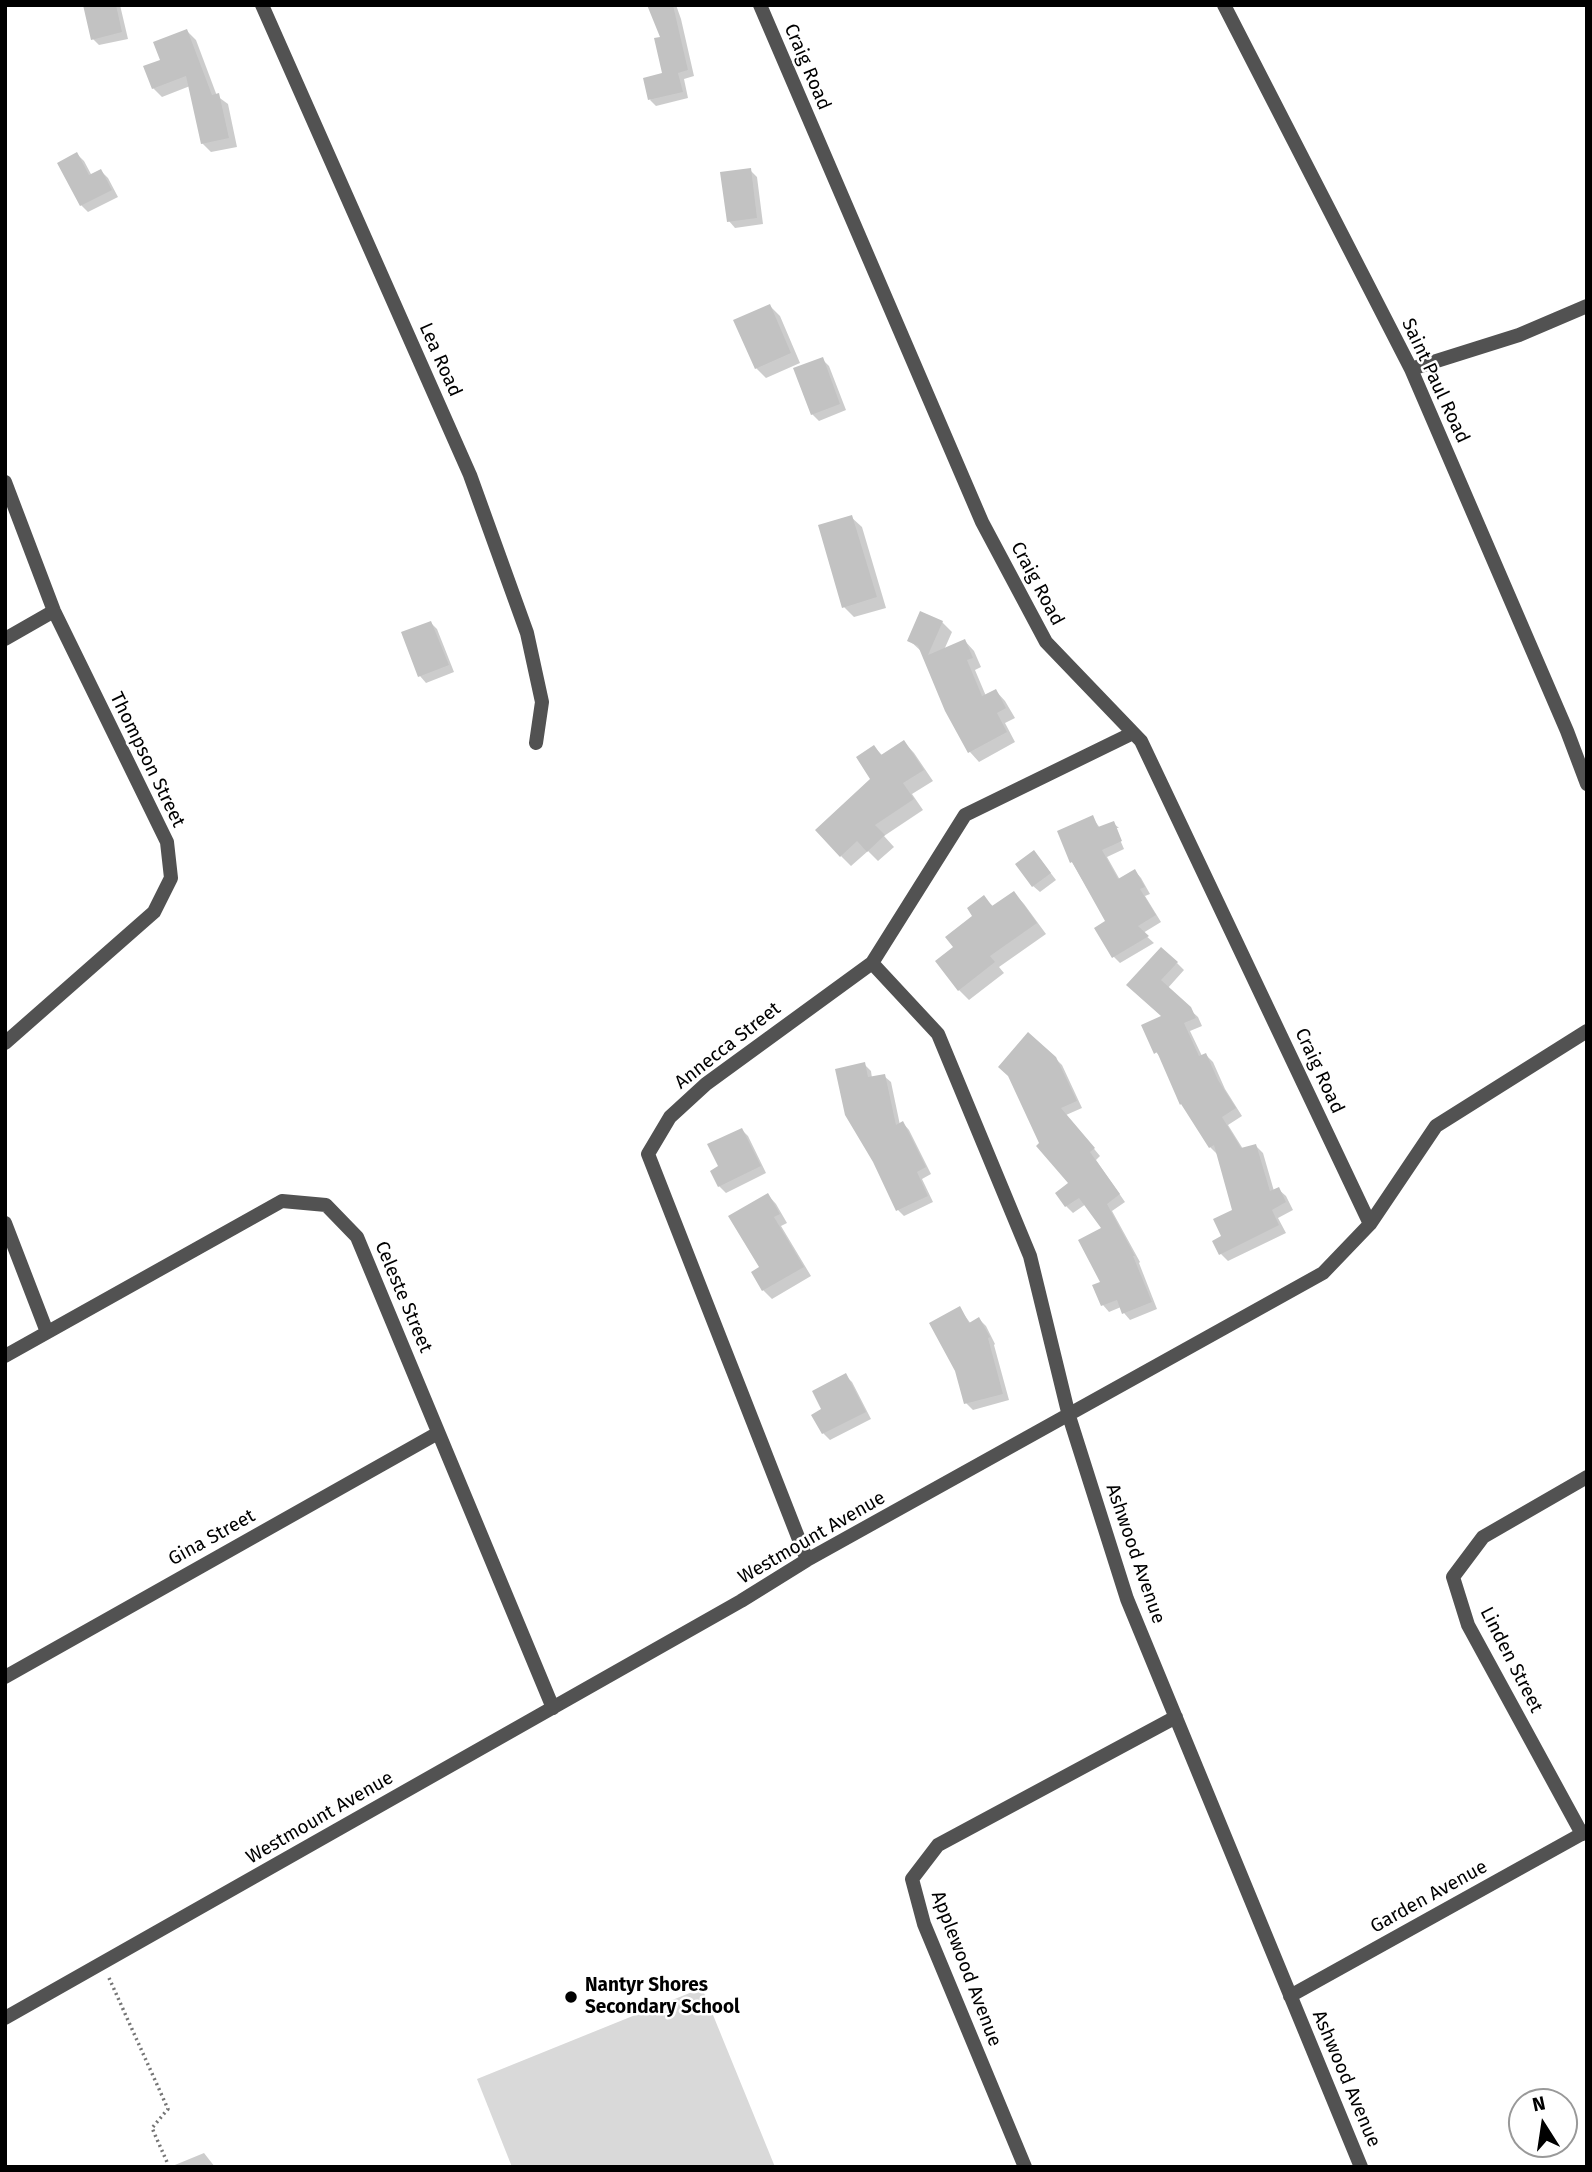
<!DOCTYPE html>
<style>
body{margin:0}
#map{position:relative;width:1592px;height:2172px;overflow:hidden;background:#fff;font-family:"Fira Sans",sans-serif}
canvas{display:block}
.frame{position:absolute;inset:0;border:7px solid #000;pointer-events:none}
.north{position:absolute;left:1508px;top:2088px;width:70px;height:70px;box-sizing:border-box;background:#fff;border:2px solid #999;border-radius:50%;rotate:348deg;font-size:19px;font-weight:700;line-height:28px;text-align:center;color:#000}
.north::after{content:'';display:block;margin:auto;width:24px;height:32px;background:#000;clip-path:polygon(50% 0,100% 100%,50% 72%,0 100%)}
</style>
<div id="map">
<canvas width="1592" height="2172"></canvas>
<div class="frame"></div>
<div class="north">N</div>
</div>
<script>
const ctx = document.querySelector('canvas').getContext('2d');
ctx.lineJoin = 'round';
function fillPath(path, color) { ctx.fillStyle = color; ctx.fill(path, 'evenodd'); }
const toPath = rows => new Path2D(rows.map(r => 'M' + r).join(''));
function stroke(path, color, width, dash) { ctx.strokeStyle = color; ctx.lineWidth = width; ctx.lineCap = dash ? 'butt' : 'round'; ctx.setLineDash(dash || []); ctx.stroke(path); }
function write(font, color, halo, rows, align = 'center') {
  ctx.font = font + ' "Fira Sans",sans-serif'; ctx.lineWidth = 5; ctx.setLineDash([]); ctx.textBaseline = 'middle'; ctx.strokeStyle = halo; ctx.fillStyle = color; for (const [text, x, y, turn = 0] of rows) {
    ctx.save(); ctx.translate(x, y); ctx.rotate((+turn || 0) * Math.PI / 180); ctx.textAlign = isNaN(turn) ? turn : align; if (halo) ctx.strokeText(text, 0, 0); ctx.fillText(text, 0, 0); ctx.restore();
  }
}
fillPath(toPath([
 [702,1988,775,2167,512,2167,477,2079]
]), '#d9d9d9');
fillPath(toPath([
 [85,5,120,5,128,39,99,45,93,39],
 [649,5,676,5,681,19,694,76,684,79,688,98,656,106,650,100,664,75,662,38],
 [187,31,196,40,217,96,228,104,237,147,211,152,202,143,190,86,162,97,153,88],
 [77,154,84,161,92,176,101,171,108,178,118,197,88,212,81,205,60,164],
 [750,170,757,177,763,224,735,228,729,221],
 [770,306,780,316,800,363,766,378,756,368],
 [822,359,829,366,846,410,819,421,812,414],
 [851,517,862,527,886,608,854,617,844,607],
 [942,622,952,632,944,650,965,641,974,651,981,667,975,670,986,696,996,691,1005,701,1015,718,1005,723,1015,742,979,762,970,752,947,711,922,652,909,640],
 [431,623,437,629,454,672,426,683,420,676],
 [904,742,914,753,933,781,912,794,923,810,884,836,894,847,878,861,868,851,851,866,841,856,873,779,874,747,883,756],
 [1092,817,1100,828,1113,823,1119,828,1115,828,1124,849,1107,857,1120,880,1135,871,1141,878,1150,894,1145,896,1161,922,1143,933,1154,943,1120,963,1114,957,1107,922,1072,862],
 [1040,859,1056,880,1040,892,1033,886],
 [1014,893,1024,904,1046,934,999,967,1004,973,969,1000,959,990,955,948,984,898,994,907],
 [1177,963,1184,970,1167,989,1198,1017,1202,1026,1190,1031,1202,1056,1206,1055,1213,1062,1225,1089,1242,1116,1228,1125,1243,1149,1256,1146,1263,1153,1274,1191,1278,1189,1286,1196,1293,1210,1278,1218,1286,1233,1228,1261,1221,1254,1224,1237,1234,1211,1219,1156,1210,1147,1161,1058,1156,1052,1163,1017,1136,993],
 [1055,1058,1062,1065,1082,1108,1066,1115,1100,1156,1096,1160,1125,1202,1112,1211,1140,1262,1139,1263,1157,1309,1130,1320,1124,1313,1121,1307,1109,1312,1103,1305,1103,1229,1086,1204,1073,1213,1066,1206,1057,1193,1070,1184,1041,1144],
 [864,1064,871,1071,872,1078,884,1076,891,1082,900,1125,903,1123,909,1130,931,1174,922,1179,933,1202,904,1216,898,1210],
 [742,1130,748,1136,766,1173,726,1193,719,1186,720,1167],
 [768,1195,776,1204,787,1223,781,1226,811,1276,772,1299,763,1290,753,1273,761,1268],
 [959,1308,971,1324,979,1319,986,1326,995,1344,994,1345,1009,1400,973,1410,966,1403],
 [845,1375,852,1382,871,1419,830,1440,823,1433,823,1410],
 [204,2153,215,2167,170,2167]
]), '#0003');
fillPath(toPath([
 [83,5,116,5,122,32,91,40],
 [647,5,673,5,688,70,678,73,683,92,648,100,643,78,662,73,654,38,660,37],
 [187,29,212,95,219,93,229,138,201,144,186,76,152,89,143,66,160,60,153,42],
 [77,152,89,175,101,169,112,190,80,206,57,163],
 [751,168,757,218,727,222,720,172],
 [770,304,791,353,755,369,733,320],
 [823,357,840,404,811,415,793,368],
 [852,515,877,597,842,608,818,525],
 [920,611,943,621,928,655,965,639,973,658,967,660,982,696,996,689,1006,708,997,713,1007,732,968,753,945,711,918,646,907,641],
 [431,621,449,665,418,677,401,632],
 [904,740,924,770,903,783,914,799,875,825,885,835,867,852,857,841,840,857,815,830,870,779,856,757,874,745,881,755],
 [1093,815,1098,827,1114,821,1122,841,1102,850,1118,879,1135,869,1145,887,1140,889,1156,915,1138,926,1149,936,1112,958,1094,928,1105,921,1072,862,1070,863,1057,831],
 [1034,850,1051,873,1032,887,1015,864],
 [1014,891,1037,923,990,956,995,962,958,991,935,961,953,947,945,937,972,916,967,908,984,895,992,906],
 [1161,947,1178,962,1161,980,1191,1007,1196,1018,1184,1023,1199,1056,1206,1053,1218,1080,1236,1108,1222,1117,1241,1148,1256,1144,1270,1191,1279,1187,1286,1202,1272,1210,1279,1225,1219,1255,1212,1241,1221,1236,1213,1219,1232,1210,1214,1145,1209,1148,1181,1104,1180,1105,1157,1052,1154,1054,1141,1025,1161,1016,1126,985],
 [1028,1032,1056,1057,1077,1101,1061,1108,1095,1148,1090,1152,1120,1194,1107,1204,1135,1256,1133,1256,1152,1302,1122,1314,1117,1300,1101,1306,1092,1285,1100,1282,1078,1240,1101,1228,1079,1198,1065,1207,1055,1193,1068,1183,1036,1146,1039,1143,1008,1076,998,1067],
 [865,1062,868,1077,885,1074,896,1125,903,1121,926,1167,917,1172,928,1196,896,1211,873,1162,845,1115,835,1069],
 [742,1128,761,1166,718,1187,710,1171,718,1166,707,1144],
 [768,1193,780,1214,774,1217,804,1267,762,1291,751,1272,759,1267,728,1216],
 [960,1306,969,1323,979,1317,990,1337,988,1338,1003,1394,964,1404,955,1371,929,1323],
 [846,1373,866,1412,822,1434,811,1415,821,1409,812,1391]
]), '#c2c2c2');
stroke(toPath([
 [109,1978,168,2109,152,2128,167,2162]
]), '#747474', 3.5, [2, 3.5]);
stroke(toPath([
 [262,5,470,475,527,633,542,702,536,743],
 [760,5,982,522,1046,642,1141,741,1370,1224],
 [1224,5,1411,369,1567,731,1587,784],
 [1411,369,1519,335,1587,306],
 [5,482,54,611,167,842,171,878,154,912,5,1043],
 [5,639,54,611],
 [872,963,938,1034,1030,1256,1069,1416,1127,1599,1361,2167],
 [5,1223,47,1332],
 [5,1356,282,1201,326,1205,357,1237,553,1708],
 [807,1560,648,1154,670,1117,706,1084,872,963,965,815,1133,733],
 [5,1677,438,1433],
 [1582,1834,1468,1625,1453,1577,1483,1537,1587,1477],
 [1290,1996,1587,1831],
 [5,2018,741,1601,807,1560,1323,1273,1370,1224,1436,1126,1587,1031],
 [1025,2167,924,1924,912,1879,938,1845,1176,1717]
]), '#525252', 14);
for (const [x, y, r, color] of [
 [571,1997,7,"#000"]
]) { const dot = new Path2D(); dot.arc(x, y, r, 0, 2 * Math.PI); ctx.fillStyle = color; ctx.fill(dot); stroke(dot, '#fff', 2.5); }
write('19px', '#000', '#fff', [
 ["Craig Road",807,67,67],
 ["Lea Road",440,360,66],
 ["Saint Paul Road",1435,381,65],
 ["Craig Road",1037,584,62],
 ["Thompson Street",147,760,64],
 ["Annecca Street",728,1046,-38],
 ["Craig Road",1319,1071,65],
 ["Celeste Street",403,1297,67],
 ["Gina Street",212,1538,-29],
 ["Westmount Avenue",812,1538,-30],
 ["Ashwood Avenue",1135,1554,71],
 ["Linden Street",1511,1660,63],
 ["Westmount Avenue",320,1818,-30],
 ["Garden Avenue",1429,1897,-29],
 ["Applewood Avenue",966,1969,69],
 ["Ashwood Avenue",1346,2079,67]
]);
write('bold 19px', '#000', '#fff', [
 ["Nantyr Shores",585,1986],
 ["Secondary School",585,2008]
], 'left');
</script>
